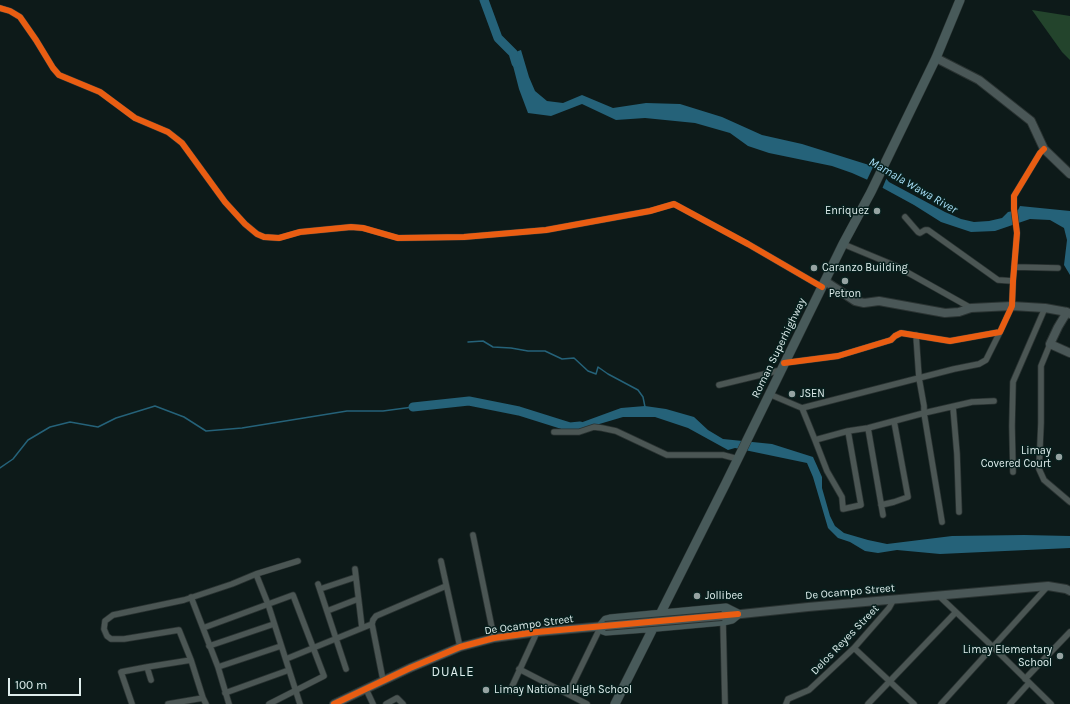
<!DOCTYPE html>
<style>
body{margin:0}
#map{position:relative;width:1070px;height:704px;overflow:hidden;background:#0d1a19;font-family:Karla,sans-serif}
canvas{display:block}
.scale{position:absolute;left:8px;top:678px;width:73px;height:18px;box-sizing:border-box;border:2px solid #dfedec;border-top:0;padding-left:5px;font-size:12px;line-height:14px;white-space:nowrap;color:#dfedec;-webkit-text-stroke:3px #07201e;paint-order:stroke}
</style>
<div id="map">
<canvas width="1070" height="704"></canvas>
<div class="scale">100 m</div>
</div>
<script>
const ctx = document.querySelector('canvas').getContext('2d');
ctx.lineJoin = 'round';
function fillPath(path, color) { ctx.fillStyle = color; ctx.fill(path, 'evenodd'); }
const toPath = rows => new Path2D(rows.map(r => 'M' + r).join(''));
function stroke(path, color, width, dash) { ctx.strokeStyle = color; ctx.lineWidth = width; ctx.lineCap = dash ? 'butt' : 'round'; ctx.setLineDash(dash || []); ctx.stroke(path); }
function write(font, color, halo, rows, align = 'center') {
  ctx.font = font + ' Karla,sans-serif'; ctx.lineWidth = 3; ctx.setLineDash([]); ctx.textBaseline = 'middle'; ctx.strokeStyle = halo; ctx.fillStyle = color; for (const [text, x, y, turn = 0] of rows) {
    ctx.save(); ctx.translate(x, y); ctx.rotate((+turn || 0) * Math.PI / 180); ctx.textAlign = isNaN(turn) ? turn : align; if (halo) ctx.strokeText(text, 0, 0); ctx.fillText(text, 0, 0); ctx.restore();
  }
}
fillPath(toPath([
 [1032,10,1070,16,1070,60,1062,52]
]), '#23442c');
fillPath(toPath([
 [521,50,529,77,535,91,547,101,563,103,582,95,613,108,646,103,680,104,722,117,762,135,802,144,869,165,874,164,889,182,945,212,961,219,974,222,989,221,1002,218,1008,212,1018,210,1020,206,1070,211,1070,275,1064,265,1067,240,1064,228,1050,220,1030,219,995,231,971,232,941,222,914,205,870,181,852,173,832,166,769,153,748,146,730,133,695,123,645,118,616,120,582,104,551,116,528,113,519,89,510,54],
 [645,406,666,409,694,417,708,430,723,439,772,444,813,457,822,477,822,488,830,516,835,526,844,533,868,540,887,544,952,536,1024,535,1070,536,1070,548,940,554,897,550,878,553,865,551,850,542,838,538,828,528,813,477,807,463,735,448,728,450,688,428,655,417,623,417,579,430,568,430,569,424,580,423,621,408]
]), '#256279');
fillPath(toPath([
 [874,165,880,168,887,177,882,189,866,182]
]), '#0d1a19');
stroke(toPath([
 [468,342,483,341,493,347,511,348,528,351,545,351,562,359,574,358,588,371,596,374,598,367,608,374,638,390,643,397,645,407],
 [0,468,13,459,28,440,50,427,70,422,98,427,116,418,155,406,184,417,206,431,242,428,347,411,383,411,413,407]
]), '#256279', 1.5);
stroke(toPath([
 [484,0,498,38,513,53,516,63],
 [413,407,469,401,519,411,570,427,580,426]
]), '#256279', 9);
const street = toPath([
 [0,8,10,11,20,17,36,40,53,68,59,75,100,92,135,118,168,132,182,143,225,202,245,224,257,234,264,237,279,238,300,232,351,227,363,228,398,238,464,237,546,230,650,211,674,204,748,244,822,287],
 [905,217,918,232,920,233,925,230,928,230,998,280,1013,281],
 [843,244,896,266,971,308],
 [1014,267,1058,268],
 [1050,344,1041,366,1041,423,1039,469,1044,480,1070,502],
 [784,363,838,356,891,340,895,336,901,333,950,341,1000,332,1012,306,1013,281,1017,233,1014,209,1014,196,1040,153,1044,149],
 [719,385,781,370],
 [769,394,802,408,954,369,979,364,986,360,1000,332],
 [953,407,957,454,959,512],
 [802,408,815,440,848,431,868,428,924,413,924,406,919,378,916,335],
 [868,428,883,515],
 [554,432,579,432,594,427,602,428,616,431,667,455,723,455,738,459],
 [815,440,827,471,842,497,843,509,861,505,848,431],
 [1013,472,1012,426,1013,382,1045,308],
 [881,505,894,502,908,497,894,421],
 [942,522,924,413,972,402,994,401],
 [473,535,494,638],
 [441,561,460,647],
 [355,569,362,628],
 [256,574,268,604,300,704],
 [318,584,346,669],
 [320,589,356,577],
 [938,595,993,647,1051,704],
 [191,597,218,667,229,704],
 [327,611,358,599],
 [723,621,725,704],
 [203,628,293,595,324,676,269,704],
 [209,646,274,624],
 [854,648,914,704],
 [286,659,372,624],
 [147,667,151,680],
 [218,667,281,646],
 [519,669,587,704],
 [1025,679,1070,632],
 [383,680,372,624,373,620,376,616,446,586],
 [366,689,373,704],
 [510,691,537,632],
 [225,693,289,670],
 [568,694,601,626],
 [132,704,121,672,147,667,191,660],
 [168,704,203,698],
 [206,704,203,698,191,660,179,630,124,639,111,639,107,636,104,629,105,621,113,615,184,600,232,584,256,574,298,561],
 [386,704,397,698,403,704],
 [786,704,788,699,809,690,854,648,889,608,894,599],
 [868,704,956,612],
 [941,704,1048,586],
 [1010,704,1029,683]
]);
const secondary = toPath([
 [936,58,979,80,1031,121,1044,149,1070,174],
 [825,281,855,301,864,303,879,301,945,313,959,312,971,308,1012,306,1045,308,1067,312,1070,314],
 [1067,312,1058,327,1050,344,1070,353],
 [722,616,808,607,1048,586,1066,589,1070,591],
 [334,704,410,668,460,647,494,638,537,632,605,626]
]);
const primary = toPath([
 [726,608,738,614,732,619,723,621,646,628,606,631,603,630,601,626,606,620,610,619,726,608],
 [615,704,726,483,843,244,871,192,936,58,960,0]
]);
stroke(street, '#2a3332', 7);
stroke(secondary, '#2a3332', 10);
stroke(primary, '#2a3332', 10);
stroke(street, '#4b5654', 5.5);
stroke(secondary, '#4a5757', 8);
stroke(primary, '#485a5a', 9);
const secondaryBridge = toPath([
 [605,626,722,616]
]);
stroke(secondaryBridge, '#2a3332', 10, []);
stroke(secondaryBridge, '#4a5757', 8);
stroke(toPath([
 [0,8,10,11,20,17,36,40,53,68,59,75,100,92,135,118,168,132,182,143,225,202,245,224,257,234,264,237,279,238,300,232,351,227,363,228,398,238,464,237,546,230,650,211,674,204,748,244,822,287],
 [784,363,838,356,891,340,895,336,901,333,950,341,1000,332,1012,306,1013,281,1017,233,1014,209,1014,196,1040,153,1044,149],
 [334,704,410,668,460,647,494,638,537,632,738,614]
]), '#e95d12', 6);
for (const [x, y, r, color] of [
 [877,211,4,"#96a3a2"],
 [814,268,4,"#96a3a2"],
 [845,281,4,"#96a3a2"],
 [792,394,4,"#96a3a2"],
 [1059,457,4,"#96a3a2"],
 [697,596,4,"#96a3a2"],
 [1060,656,4,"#96a3a2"],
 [486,690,4,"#96a3a2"]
]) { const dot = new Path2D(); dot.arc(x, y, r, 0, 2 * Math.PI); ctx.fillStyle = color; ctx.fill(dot); stroke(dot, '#07201e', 1.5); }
write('11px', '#dfedec', '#07201e', [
 ["Enriquez",869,211,"right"],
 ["Caranzo Building",822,268],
 ["Petron",845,294,"center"],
 ["JSEN",800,394],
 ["Limay",1051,451,"right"],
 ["Covered Court",1051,464,"right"],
 ["Jollibee",705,596],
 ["Limay Elementary",1052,650,"right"],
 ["School",1052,663,"right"],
 ["Limay National High School",494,690]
], 'left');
write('11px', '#dfedec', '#07201e', [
 ["Roman Superhighway",779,348,-64],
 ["De Ocampo Street",850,592,-5],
 ["De Ocampo Street",529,625,-8],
 ["Delos Reyes Street",845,640,-46]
]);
write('italic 12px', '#a8ddf5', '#07201e', [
 ["Mamala Wawa River",913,186,30]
]);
ctx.letterSpacing = '1px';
write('13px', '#dfedec', '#07201e', [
 ["DUALE",453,672]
]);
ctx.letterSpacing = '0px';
</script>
